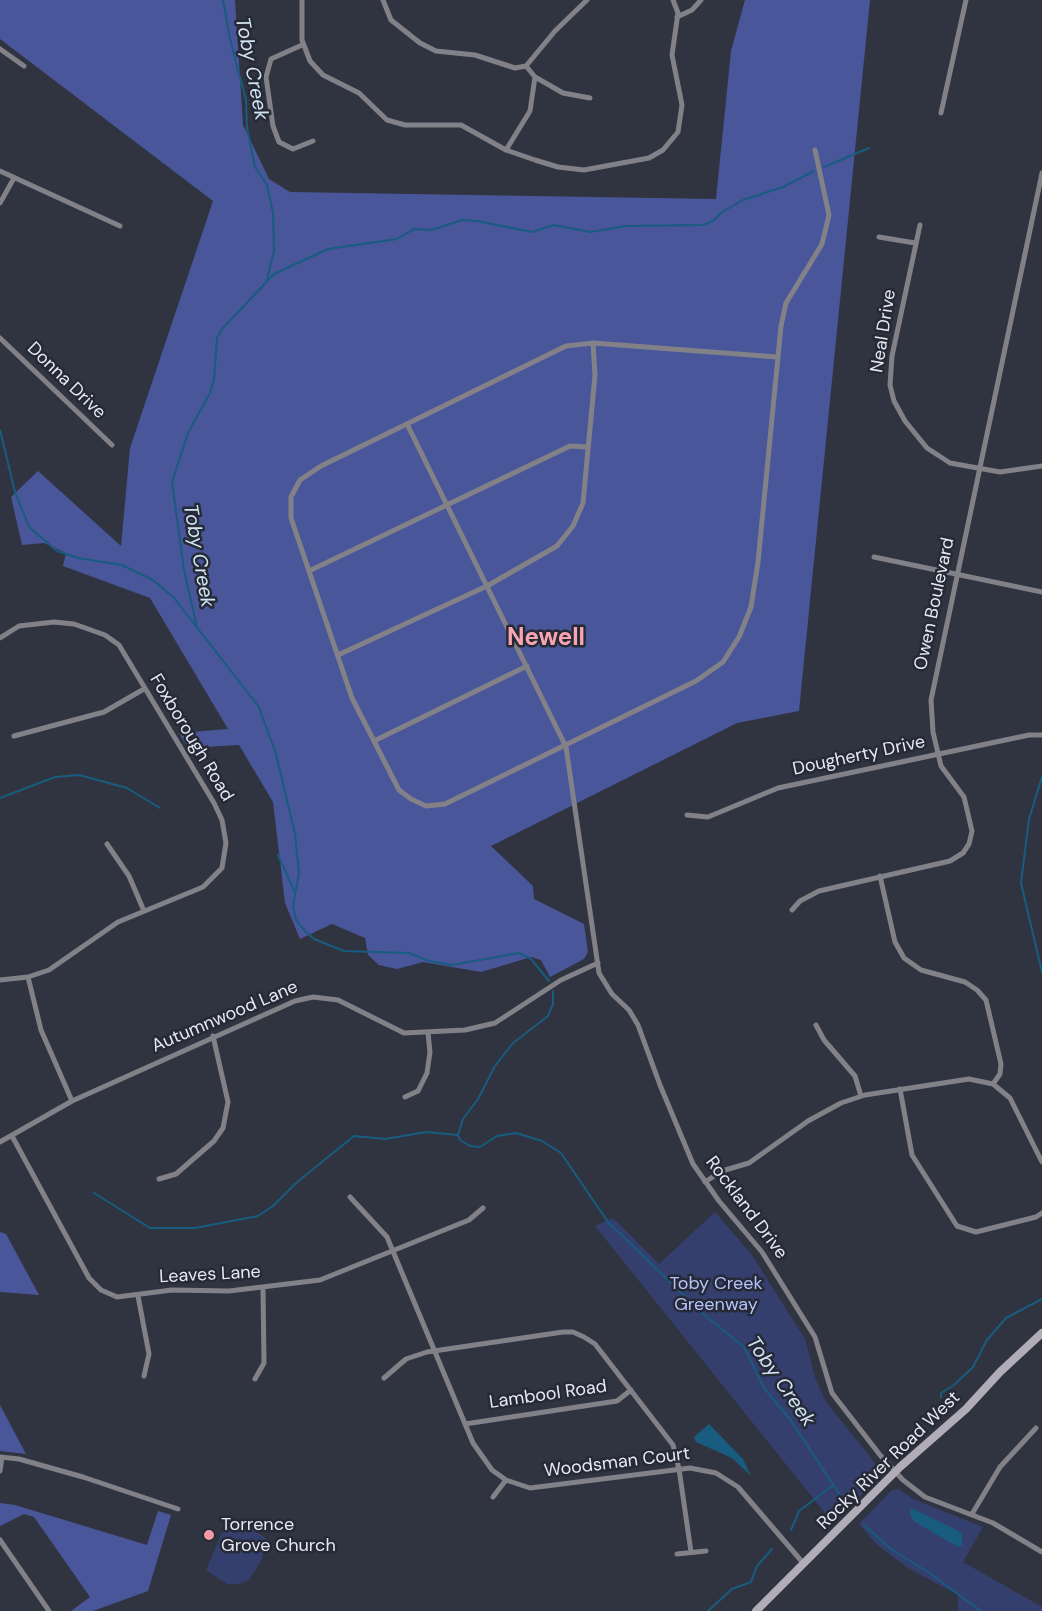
<!DOCTYPE html>
<style>
body{margin:0}
canvas{display:block;background:#303340}
</style>
<canvas width="1042" height="1611"></canvas>
<script>
const ctx = document.querySelector('canvas').getContext('2d');
ctx.lineJoin = 'round';
function fillPath(path, color) { ctx.fillStyle = color; ctx.fill(path, 'evenodd'); }
const toPath = rows => new Path2D(rows.map(r => 'M' + r).join(''));
function stroke(path, color, width, dash) { ctx.strokeStyle = color; ctx.lineWidth = width; ctx.lineCap = dash ? 'butt' : 'round'; ctx.setLineDash(dash || []); ctx.stroke(path); }
function write(font, color, halo, rows, align = 'center') {
  ctx.font = font + ' "DM Sans",sans-serif'; ctx.lineWidth = 5; ctx.setLineDash([]); ctx.textBaseline = 'middle'; ctx.strokeStyle = halo; ctx.fillStyle = color; for (const [text, x, y, turn = 0] of rows) {
    ctx.save(); ctx.translate(x, y); ctx.rotate((+turn || 0) * Math.PI / 180); ctx.textAlign = isNaN(turn) ? turn : align; if (halo) ctx.strokeText(text, 0, 0); ctx.fillText(text, 0, 0); ctx.restore();
  }
}
fillPath(toPath([
 [715,1212,752,1255,805,1339,815,1378,826,1402,883,1473,833,1523,595,1226,613,1218,659,1264],
 [899,1489,913,1499,983,1527,963,1562,1042,1607,1042,1611,958,1611,958,1595,908,1568,876,1544,859,1524,892,1490],
 [227,1521,245,1524,267,1539,261,1561,249,1580,240,1584,227,1584,206,1570]
]), '#353f6e');
fillPath(toPath([
 [0,0,235,0,243,125,269,179,290,192,716,199,731,51,745,0,870,0,799,711,737,723,491,846,533,886,534,899,584,924,588,952,584,959,550,977,541,960,531,957,481,972,423,962,397,969,379,965,368,955,365,938,332,924,300,939,285,903,273,802,239,745,188,748,179,733,228,729,150,598,63,566,66,553,44,543,22,545,11,497,38,471,121,546,130,448,213,201,0,39],
 [0,1232,6,1234,39,1295,0,1292],
 [0,1405,26,1454,0,1451],
 [0,1503,15,1505,147,1545,158,1511,171,1515,148,1591,93,1611,71,1611,90,1597,34,1517,24,1514,0,1526]
]), '#495699');
fillPath(toPath([
 [709,1424,743,1459,751,1476,732,1458,696,1442,694,1437],
 [913,1509,955,1529,962,1534,962,1545,958,1547,915,1522,911,1517,910,1511]
]), '#185c7f');
stroke(toPath([
 [223,0,230,39,246,100,247,128,255,167,267,185,273,213,274,251,267,279],
 [824,167,869,148],
 [0,430,15,492,29,527,57,551,78,558,122,565,153,580,174,598,259,707,276,754,295,834,299,873,293,906,296,920,305,931,314,939,344,951,409,953,429,961,452,965,519,953,531,959,549,981],
 [197,627,184,570,172,482,188,433,210,393,214,380,217,338,222,329,274,274,328,249,397,239,414,229,431,230,462,220,477,221,532,232,554,225,590,232,626,226,703,225,713,221,722,212,743,200,783,187,814,171],
 [1042,777,1029,819,1021,883,1042,972],
 [0,798,55,777,79,775,127,788,160,808],
 [278,855,295,893],
 [553,991,553,1004,548,1016,513,1043,495,1066,478,1099,463,1119,458,1135,460,1140,470,1146,480,1147,497,1136,516,1133,542,1141,561,1153,608,1222,702,1313,744,1347,764,1388,789,1418,848,1507],
 [94,1193,150,1228,195,1228,258,1216,273,1206,296,1183,354,1136,385,1139,426,1132,458,1135],
 [941,1397,941,1393,954,1385,973,1367,987,1340,1006,1318,1042,1299],
 [864,1525,891,1549,931,1574,981,1611],
 [791,1530,799,1511,832,1486],
 [708,1611,732,1589,751,1582,757,1566,772,1549]
]), '#185c7f', 2);
stroke(toPath([
 [302,0,302,40,310,61,323,75,359,93,387,120,405,125,461,125,506,150,535,160,558,167,584,170,649,158,663,150,678,132,682,105,672,55,678,13,673,0],
 [383,0,391,20,420,43,436,51,475,55,515,68,526,66],
 [677,17,692,10,701,0],
 [302,45,271,59,266,77,273,126,279,142,293,149,313,141],
 [0,49,24,66],
 [526,66,555,31,587,0],
 [526,66,535,77,563,93,590,98],
 [941,113,966,0],
 [506,150,530,111,535,77],
 [0,171,120,226],
 [0,203,14,178],
 [920,225,892,356,890,385,894,401,905,421,927,448,950,463,1000,472,1042,466],
 [879,237,915,243],
 [0,338,112,445],
 [777,357,593,343,566,346,321,466,300,480,291,497,291,518,352,698,399,790,411,799,426,806,445,804,696,681,723,662,739,637,751,607,758,562,781,326,786,303,822,244,829,215,815,150],
 [407,424,566,747,599,973,612,994,629,1010,638,1025,660,1085,693,1164,719,1201,762,1252,815,1337,832,1393,880,1455,903,1480,925,1497,993,1523,1042,1552],
 [874,557,1042,592],
 [309,571,570,446,587,447],
 [0,638,19,626,54,622,74,624,105,635,119,645,214,803,222,820,226,843,222,868,203,887,118,922,49,970,28,977,0,980],
 [338,655,487,586,557,546,573,526,583,503,595,375,593,343],
 [14,736,104,712,144,689],
 [374,741,527,666],
 [687,815,708,817,778,788,1029,735,1042,735],
 [107,844,129,876,144,911],
 [880,876,895,942,904,958,921,970,965,982,977,990,986,1000,1001,1064,1000,1074,993,1084],
 [792,910,800,901,819,891,950,861,963,853,969,844,972,831,964,797,941,766,933,732,931,700,1042,173],
 [28,977,41,1030,72,1101],
 [816,1025,824,1040,855,1076,861,1096],
 [900,1089,912,1155,957,1226,976,1232,1036,1217,1042,1213],
 [405,1097,418,1091,427,1073,430,1052,428,1033],
 [12,1136,89,1278,101,1290,117,1297,172,1290,229,1291,320,1280,469,1220,483,1208],
 [0,1142,72,1101,295,1001,313,997,338,1000,404,1033,465,1030,495,1023,561,980,598,963],
 [159,1179,176,1174,214,1141,223,1128,228,1102,213,1036],
 [705,1182,722,1171,749,1163,808,1121,841,1103,865,1095,969,1079,993,1084,1010,1098,1042,1162],
 [350,1197,387,1237,473,1443,492,1470,506,1480,530,1488,690,1468,716,1473,738,1487,804,1564],
 [138,1296,149,1354,144,1376],
 [384,1378,406,1359,427,1352,563,1332,573,1332,584,1337,595,1344,673,1445,679,1469,691,1552],
 [255,1379,264,1363,263,1288],
 [465,1424,617,1401,631,1390],
 [0,1457,19,1459,83,1477,178,1509],
 [0,1471,2,1457],
 [493,1497,506,1480],
 [972,1514,1000,1467,1036,1428],
 [0,1540,49,1611],
 [677,1554,706,1551]
]), '#838188', 5);
stroke(toPath([
 [756,1611,900,1467,966,1409,1000,1372,1042,1333]
]), '#b0adb8', 8);
for (const [x, y, r, color] of [
 [209,1535,6,"#f39aa8"]
]) { const dot = new Path2D(); dot.arc(x, y, r, 0, 2 * Math.PI); ctx.fillStyle = color; ctx.fill(dot); stroke(dot, '#262936', 2); }
write('18px', '#e7e9f2', '#262936', [
 ["Neal Drive",884,331,-81],
 ["Donna Drive",66,381,44],
 ["Owen Boulevard",935,604,-78],
 ["Foxborough Road",191,738,59],
 ["Dougherty Drive",859,756,-12],
 ["Autumnwood Lane",225,1017,-23],
 ["Rockland Drive",746,1208,53],
 ["Leaves Lane",210,1275,-3],
 ["Lambool Road",548,1395,-8],
 ["Rocky River Road West",889,1461,-44],
 ["Woodsman Court",617,1463,-7]
]);
write('18px', '#b4c3fd', '#262936', [
 ["Toby Creek",716,1284],
 ["Greenway",716,1305]
]);
write('18px', '#e7e9f2', '#262936', [
 ["Torrence",221,1525],
 ["Grove Church",221,1546]
], 'left');
write('italic 20px', '#d0e4f1', '#262936', [
 ["Toby Creek",251,69,79],
 ["Toby Creek",198,556,80],
 ["Toby Creek",780,1382,55]
]);
write('bold 24px', '#f8a4b1', '#262936', [
 ["Newell",546,639]
]);
</script>
